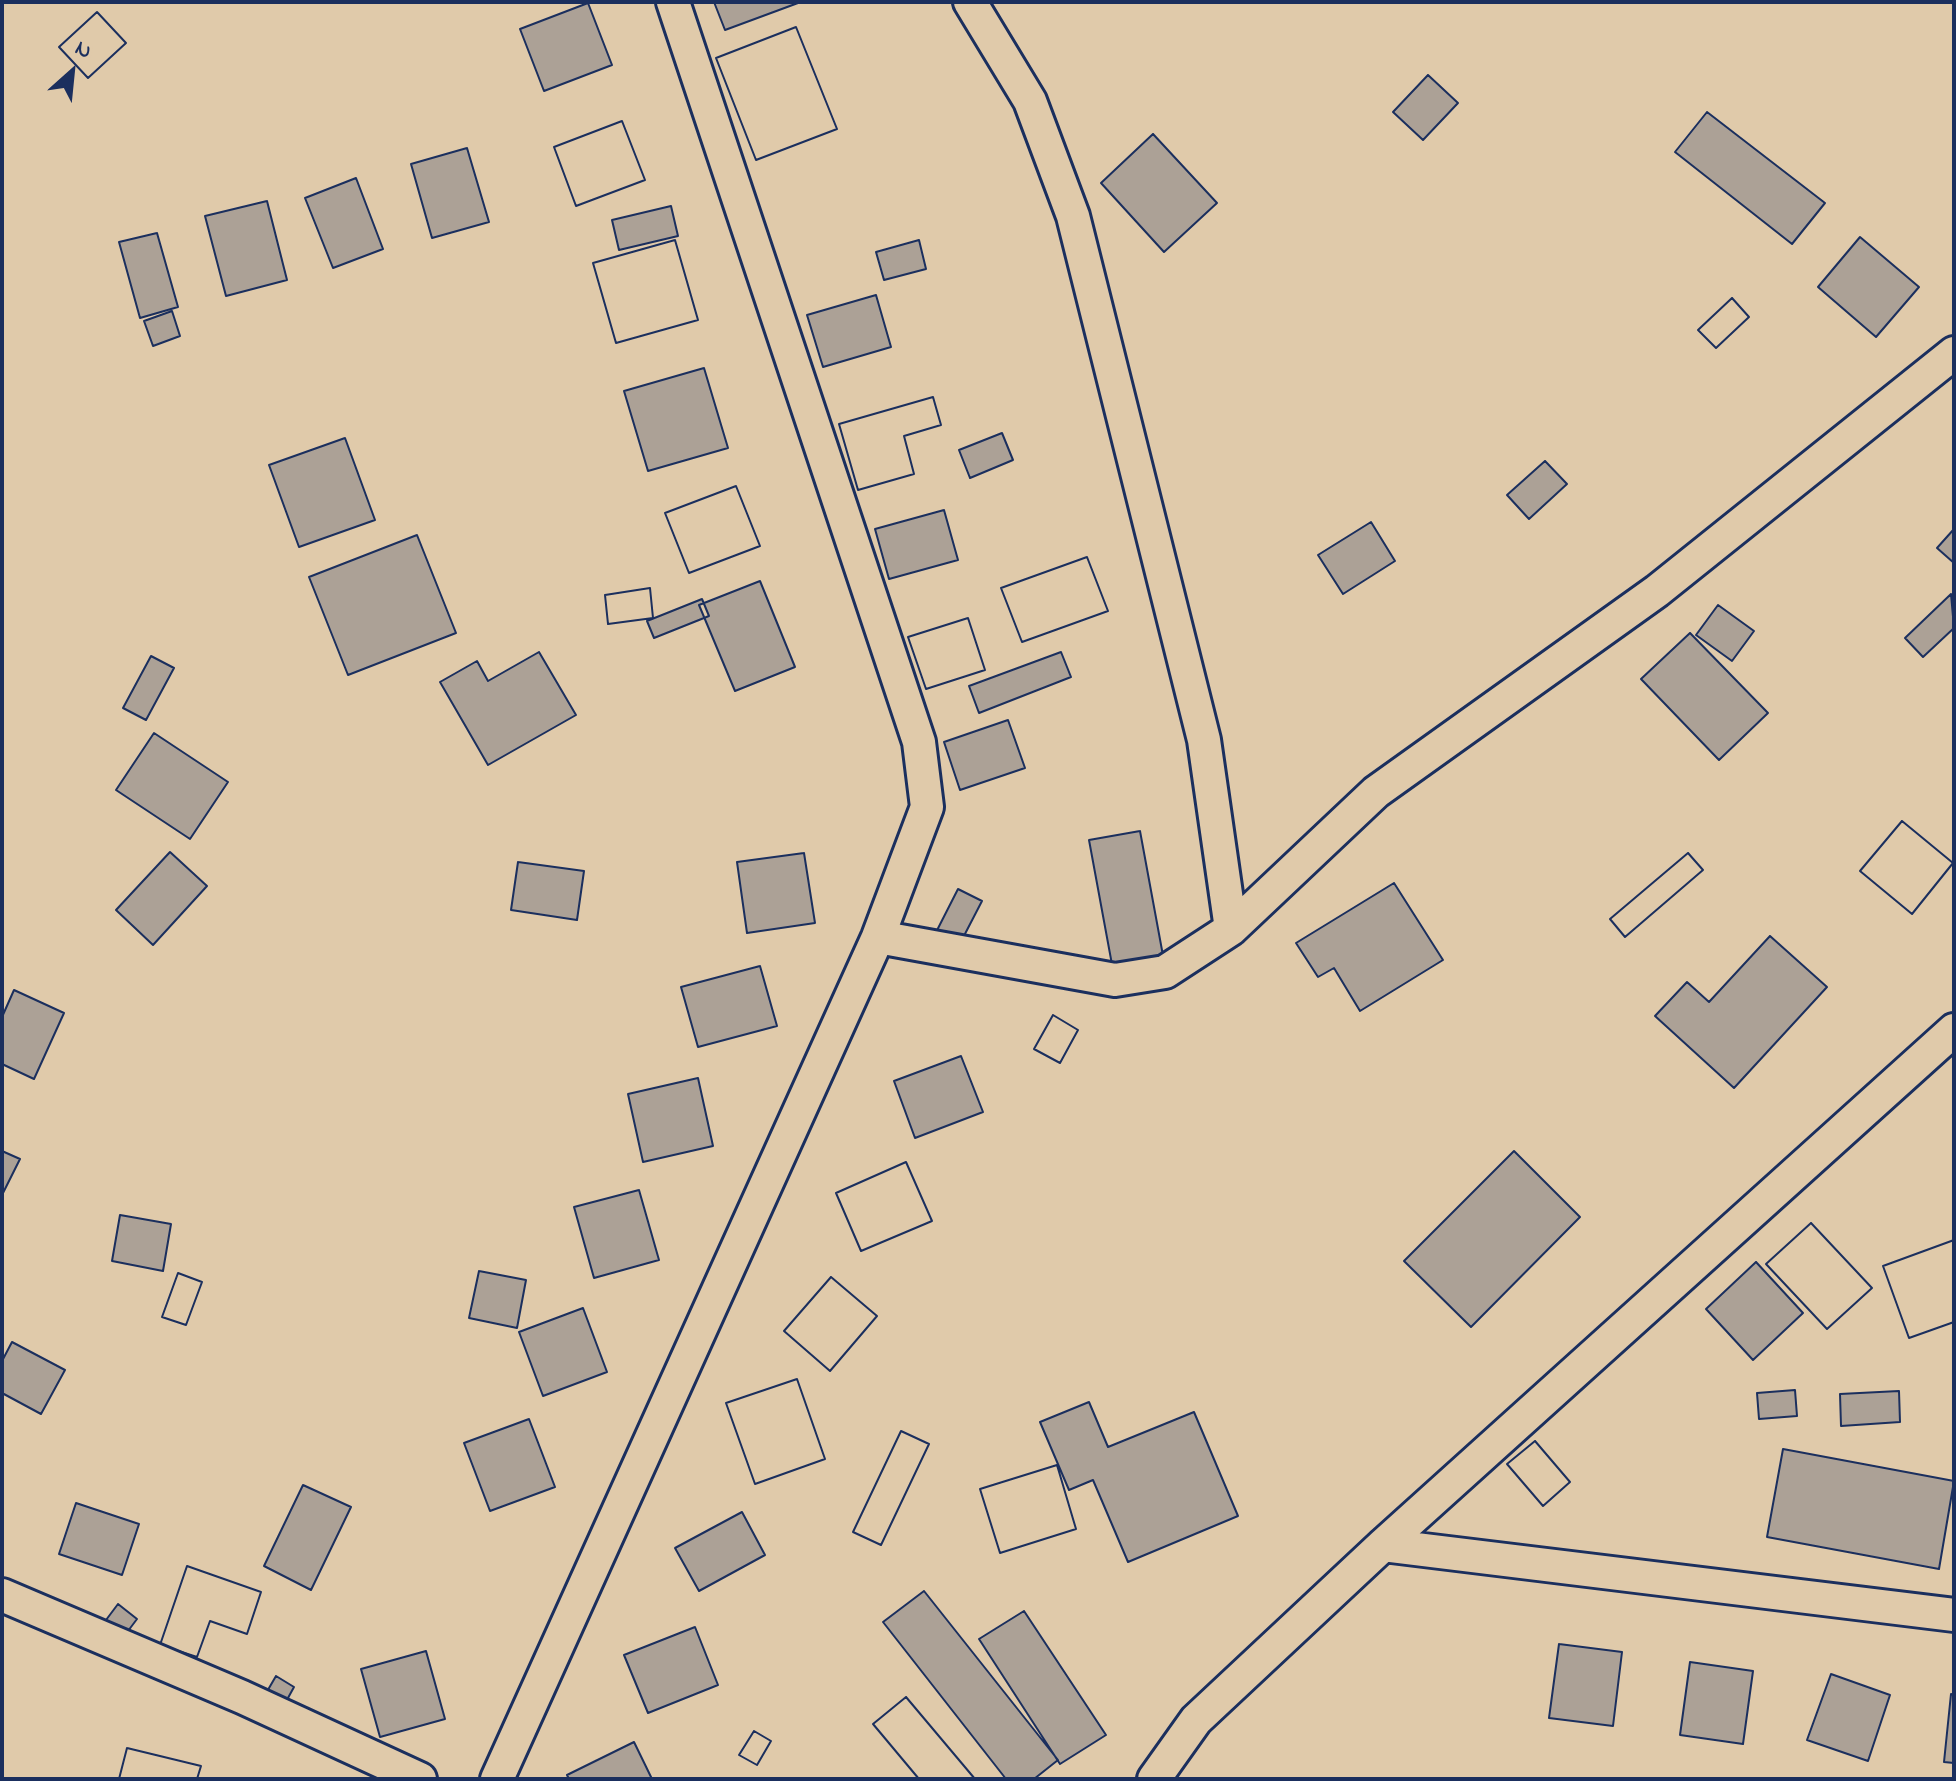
<!DOCTYPE html>
<style>
body{margin:0}
#map{position:relative;width:1956px;height:1781px;overflow:hidden;background:#e0caaa;font-family:"Indie Flower",sans-serif}
canvas{display:block}
.frame{position:absolute;inset:0;border:4px solid #1b2f5e;pointer-events:none}
.north{position:absolute;left:32px;top:32px;width:80px;height:80px;-webkit-text-stroke:6px #e0caaa;paint-order:stroke;rotate:27deg;font-size:22px;font-weight:700;line-height:32px;text-align:center;color:#1b2f5e}
.north::after{content:'';display:block;margin:auto;width:28px;height:36px;background:#1b2f5e;clip-path:polygon(50% 0,100% 100%,50% 72%,0 100%)}
</style>
<div id="map">
<canvas width="1956" height="1781"></canvas>
<div class="frame"></div>
<div class="north">N</div>
</div>
<script>
const ctx = document.querySelector('canvas').getContext('2d');
ctx.lineJoin = 'round';
function fillPath(path, color) { ctx.fillStyle = color; ctx.fill(path, 'evenodd'); }
const toPath = rows => new Path2D(rows.map(r => 'M' + r).join(''));
function stroke(path, color, width, dash) { ctx.strokeStyle = color; ctx.lineWidth = width; ctx.lineCap = dash ? 'butt' : 'round'; ctx.setLineDash(dash || []); ctx.stroke(path); }
const building = toPath([
 [714,2,797,2,798,3,725,30,714,2],
 [588,3,612,65,544,91,520,29,588,3],
 [97,12,126,43,88,78,59,47,97,12],
 [97,12,126,43,88,78,59,47,97,12],
 [796,27,837,129,756,160,716,58,796,27],
 [796,27,837,129,756,160,716,58,796,27],
 [1428,75,1458,103,1423,140,1393,112,1428,75],
 [1707,112,1825,203,1792,244,1675,152,1707,112],
 [622,121,645,180,576,206,554,147,622,121],
 [622,121,645,180,576,206,554,147,622,121],
 [1153,134,1217,203,1164,252,1101,183,1153,134],
 [467,148,489,222,432,238,411,164,467,148],
 [356,178,383,249,333,268,305,198,356,178],
 [267,201,287,280,226,296,205,216,267,201],
 [671,206,678,236,619,250,612,220,671,206],
 [157,233,178,307,140,318,119,242,157,233],
 [1860,237,1919,287,1876,337,1818,287,1860,237],
 [675,240,698,320,616,343,593,263,675,240],
 [675,240,698,320,616,343,593,263,675,240],
 [919,240,926,269,884,280,876,252,919,240],
 [876,295,891,347,823,367,807,315,876,295],
 [1732,298,1749,317,1716,348,1698,330,1732,298],
 [1732,298,1749,317,1716,348,1698,330,1732,298],
 [172,311,180,336,153,346,144,321,172,311],
 [704,368,728,448,648,471,624,391,704,368],
 [933,397,941,425,904,436,914,474,858,490,839,424,933,397],
 [933,397,941,425,904,436,914,474,858,490,839,424,933,397],
 [1002,433,1013,460,970,478,959,450,1002,433],
 [345,438,375,520,299,547,269,465,345,438],
 [1545,461,1567,484,1529,519,1507,495,1545,461],
 [736,486,760,546,689,573,665,513,736,486],
 [736,486,760,546,689,573,665,513,736,486],
 [944,510,958,560,889,579,875,529,944,510],
 [1371,522,1395,561,1343,594,1318,555,1371,522],
 [1954,529,1954,563,1937,548,1954,529],
 [417,535,456,633,348,675,309,577,417,535],
 [1087,557,1108,611,1022,642,1001,588,1087,557],
 [1087,557,1108,611,1022,642,1001,588,1087,557],
 [760,581,795,667,735,691,699,605,760,581],
 [650,588,653,618,608,624,605,595,650,588],
 [650,588,653,618,608,624,605,595,650,588],
 [1951,594,1954,628,1923,657,1905,638,1951,594],
 [702,599,709,616,654,638,647,621,702,599],
 [1718,605,1754,631,1732,661,1696,635,1718,605],
 [968,618,985,670,926,689,908,637,968,618],
 [968,618,985,670,926,689,908,637,968,618],
 [1690,633,1768,713,1719,760,1641,679,1690,633],
 [539,652,576,715,488,765,440,682,477,661,488,681,539,652],
 [1061,652,1071,677,979,713,969,686,1061,652],
 [151,656,174,668,146,720,123,708,151,656],
 [1008,720,1025,768,960,790,944,742,1008,720],
 [154,733,228,782,190,839,116,790,154,733],
 [1902,821,1953,863,1912,914,1860,871,1902,821],
 [1902,821,1953,863,1912,914,1860,871,1902,821],
 [1140,831,1164,961,1113,970,1089,840,1140,831],
 [170,852,207,886,153,945,116,910,170,852],
 [804,853,815,923,747,933,737,862,804,853],
 [1688,853,1703,870,1625,937,1610,919,1688,853],
 [1688,853,1703,870,1625,937,1610,919,1688,853],
 [518,862,584,871,577,920,511,910,518,862],
 [1394,883,1443,960,1360,1011,1334,968,1318,977,1296,943,1394,883],
 [958,889,982,901,952,959,929,946,958,889],
 [1770,936,1827,987,1734,1088,1655,1016,1687,982,1709,1002,1770,936],
 [760,966,777,1026,698,1047,681,987,760,966],
 [14,990,64,1013,34,1079,2,1064,2,1017,14,990],
 [1053,1015,1078,1030,1060,1063,1034,1049,1053,1015],
 [1053,1015,1078,1030,1060,1063,1034,1049,1053,1015],
 [961,1056,983,1112,915,1138,894,1081,961,1056],
 [698,1078,713,1146,643,1162,628,1094,698,1078],
 [2,1151,20,1159,2,1195,2,1151],
 [1514,1151,1580,1217,1471,1327,1404,1261,1514,1151],
 [906,1162,932,1221,861,1251,836,1193,906,1162],
 [906,1162,932,1221,861,1251,836,1193,906,1162],
 [639,1190,659,1260,594,1278,574,1207,639,1190],
 [120,1215,171,1224,163,1271,112,1261,120,1215],
 [1811,1223,1872,1288,1827,1329,1766,1264,1811,1223],
 [1811,1223,1872,1288,1827,1329,1766,1264,1811,1223],
 [1954,1240,1954,1322,1909,1338,1883,1266,1954,1240],
 [1954,1240,1954,1322,1909,1338,1883,1266,1954,1240],
 [1756,1262,1803,1313,1753,1360,1706,1309,1756,1262],
 [479,1271,526,1280,517,1328,469,1318,479,1271],
 [178,1273,202,1282,186,1325,162,1317,178,1273],
 [178,1273,202,1282,186,1325,162,1317,178,1273],
 [831,1277,877,1316,830,1371,784,1331,831,1277],
 [831,1277,877,1316,830,1371,784,1331,831,1277],
 [583,1308,607,1372,543,1396,519,1332,583,1308],
 [12,1342,65,1370,41,1414,2,1393,2,1361,12,1342],
 [797,1379,825,1459,755,1484,726,1403,797,1379],
 [797,1379,825,1459,755,1484,726,1403,797,1379],
 [1795,1390,1797,1416,1759,1419,1757,1393,1795,1390],
 [1899,1391,1900,1422,1841,1426,1840,1394,1899,1391],
 [1089,1402,1108,1447,1194,1412,1238,1516,1128,1562,1093,1480,1069,1490,1040,1422,1089,1402],
 [529,1419,555,1487,490,1511,464,1443,529,1419],
 [901,1431,929,1444,881,1545,853,1532,901,1431],
 [901,1431,929,1444,881,1545,853,1532,901,1431],
 [1535,1441,1570,1482,1543,1506,1507,1464,1535,1441],
 [1535,1441,1570,1482,1543,1506,1507,1464,1535,1441],
 [1783,1449,1954,1481,1939,1569,1767,1537,1783,1449],
 [1057,1465,1076,1529,1000,1553,980,1489,1057,1465],
 [1057,1465,1076,1529,1000,1553,980,1489,1057,1465],
 [303,1485,351,1507,311,1590,264,1566,303,1485],
 [76,1503,139,1524,122,1575,59,1554,76,1503],
 [742,1512,765,1555,699,1591,675,1548,742,1512],
 [187,1566,261,1592,247,1634,210,1621,197,1657,160,1645,187,1566],
 [187,1566,261,1592,247,1634,210,1621,197,1657,160,1645,187,1566],
 [924,1591,1058,1760,1034,1779,1006,1779,883,1622,924,1591],
 [118,1604,137,1619,116,1647,97,1632,118,1604],
 [1024,1611,1106,1735,1060,1764,979,1639,1024,1611],
 [695,1627,718,1685,648,1713,624,1655,695,1627],
 [1559,1644,1622,1652,1613,1726,1549,1718,1559,1644],
 [426,1651,445,1719,380,1737,361,1669,426,1651],
 [1690,1662,1753,1671,1743,1744,1680,1735,1690,1662],
 [1831,1674,1890,1695,1868,1761,1807,1740,1831,1674],
 [276,1676,294,1687,277,1718,258,1707,276,1676],
 [1951,1694,1954,1695,1954,1763,1944,1762,1951,1694],
 [906,1697,975,1779,919,1779,873,1724,906,1697],
 [906,1697,975,1779,919,1779,873,1724,906,1697],
 [754,1731,771,1741,757,1765,739,1755,754,1731],
 [754,1731,771,1741,757,1765,739,1755,754,1731],
 [634,1742,652,1779,569,1779,567,1775,634,1742],
 [127,1748,201,1766,197,1779,119,1779,127,1748],
 [127,1748,201,1766,197,1779,119,1779,127,1748]
]);
fillPath(building, '#aca196');
stroke(building, '#1b2f5e', 2);
const minor = toPath([
 [970,2,1030,101,1073,216,1204,740,1231,929],
 [878,937,1115,980,1165,972,1231,929,1376,792,1657,591,1954,353],
 [1383,1545,1954,1615],
 [2,1595,242,1697,420,1779],
 [497,1779,878,937,927,807,919,742,673,2],
 [1154,1779,1196,1720,1383,1545,1954,1030]
]);
stroke(minor, '#1b2f5e', 38);
stroke(minor, '#e0caaa', 32);
</script>
